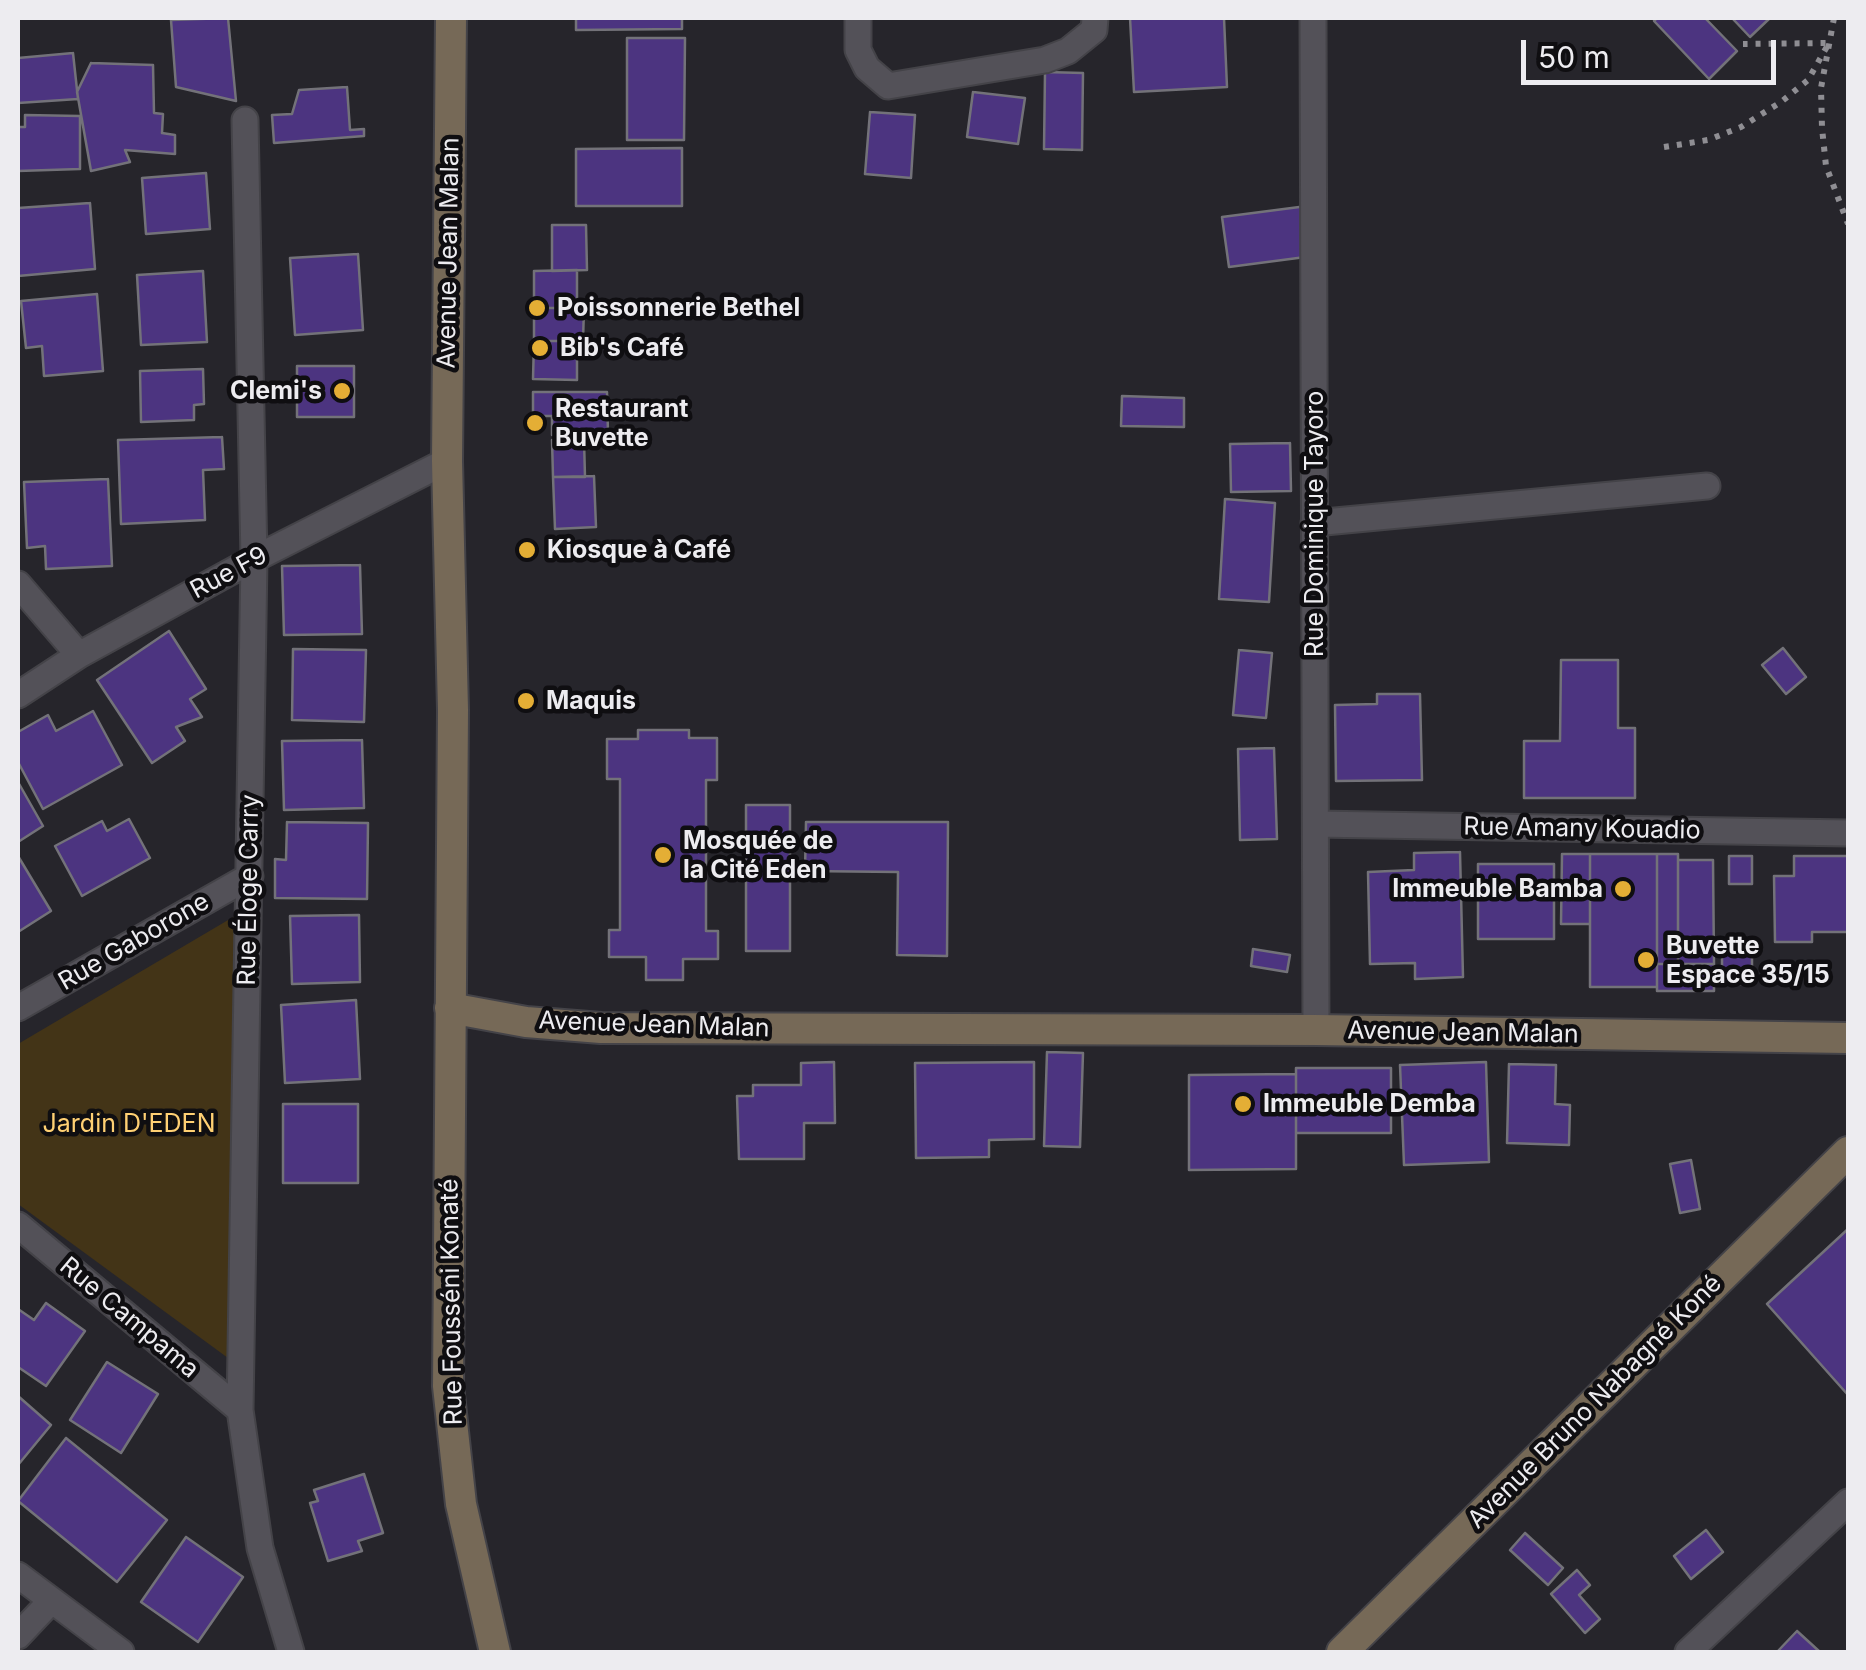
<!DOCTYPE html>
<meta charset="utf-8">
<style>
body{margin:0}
#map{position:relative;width:1866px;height:1670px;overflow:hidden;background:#26252b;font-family:Inter,sans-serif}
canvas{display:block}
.frame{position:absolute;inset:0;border:20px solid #edecf0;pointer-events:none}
.scale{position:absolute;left:1521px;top:40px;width:255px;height:45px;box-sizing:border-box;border:5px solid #edecf0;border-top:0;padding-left:12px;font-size:30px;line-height:35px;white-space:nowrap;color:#edecf0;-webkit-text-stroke:8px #0f0e11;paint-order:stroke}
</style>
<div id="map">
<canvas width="1866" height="1670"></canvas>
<div class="frame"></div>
<div class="scale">50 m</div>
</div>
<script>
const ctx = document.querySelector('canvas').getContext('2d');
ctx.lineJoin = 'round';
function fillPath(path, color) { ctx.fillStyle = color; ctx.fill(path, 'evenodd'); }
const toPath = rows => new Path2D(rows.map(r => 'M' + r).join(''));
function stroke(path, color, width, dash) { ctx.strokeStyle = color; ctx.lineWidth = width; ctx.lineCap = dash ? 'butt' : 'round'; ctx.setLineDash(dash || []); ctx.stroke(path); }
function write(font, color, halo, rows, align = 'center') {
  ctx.font = font + ' Inter,sans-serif'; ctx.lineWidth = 9; ctx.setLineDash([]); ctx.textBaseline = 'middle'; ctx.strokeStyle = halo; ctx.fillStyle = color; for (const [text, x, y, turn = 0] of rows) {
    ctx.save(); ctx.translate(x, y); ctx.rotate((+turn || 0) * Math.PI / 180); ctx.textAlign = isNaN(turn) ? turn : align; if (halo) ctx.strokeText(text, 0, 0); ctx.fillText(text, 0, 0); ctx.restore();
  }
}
fillPath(toPath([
 [240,913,243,1369,18,1204,18,1044]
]), '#433417');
const building = toPath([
 [228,18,236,101,176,87,171,20,228,18],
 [576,18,682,18,682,29,576,30,576,18],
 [1130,18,1224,18,1227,87,1134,92,1130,18],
 [1657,18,1705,18,1737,51,1709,79,1654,21,1657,18],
 [1732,18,1770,18,1750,37,1732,18],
 [627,38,685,38,684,140,627,140,627,38],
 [73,53,78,99,18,103,18,58,73,53],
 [91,63,153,65,154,113,163,114,162,133,175,135,175,154,125,150,130,162,91,171,77,92,91,63],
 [1045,72,1083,73,1082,150,1044,149,1045,72],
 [347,87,350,130,364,129,364,136,274,143,272,115,292,114,299,90,347,87],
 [973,92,1025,98,1018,144,967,137,973,92],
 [870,112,915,115,911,178,865,174,870,112],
 [25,115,80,116,80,169,18,171,18,127,25,127,25,115],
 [682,148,682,206,576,206,576,149,682,148],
 [206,173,210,229,146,234,142,178,206,173],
 [90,203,95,269,18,276,18,208,90,203],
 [1307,206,1313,256,1229,267,1222,217,1307,206],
 [552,225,586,225,587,270,552,271,552,225],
 [358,254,363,330,295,335,290,258,358,254],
 [577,270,577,308,534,308,534,271,577,270],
 [203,271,207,342,141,345,137,275,203,271],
 [97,294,103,371,44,376,42,346,26,348,21,301,97,294],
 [534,308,584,308,583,341,534,341,534,308],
 [534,341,577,341,577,380,533,379,534,341],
 [297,366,354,366,354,417,297,417,297,366],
 [203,369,204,404,194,405,194,420,141,422,140,371,203,369],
 [533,392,607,392,608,434,552,435,552,416,533,416,533,392],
 [1122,396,1184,398,1184,427,1121,426,1122,396],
 [222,437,224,469,203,470,205,520,121,524,118,440,222,437],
 [552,440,584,440,585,477,553,477,552,440],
 [1290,443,1291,491,1231,492,1230,444,1290,443],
 [594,476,596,527,555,529,553,477,594,476],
 [108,479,112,566,46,569,45,546,27,548,24,482,108,479],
 [1225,499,1275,503,1269,602,1219,599,1225,499],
 [360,565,362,634,284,635,282,566,360,565],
 [169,631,206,689,190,699,202,717,176,727,185,741,152,763,97,680,169,631],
 [1783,648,1806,677,1786,694,1762,665,1783,648],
 [293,649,366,650,364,722,292,720,293,649],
 [1239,650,1272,653,1266,718,1233,715,1239,650],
 [1561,660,1618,660,1618,728,1635,728,1635,798,1524,798,1524,741,1560,741,1561,660],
 [1377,694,1420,694,1422,780,1336,781,1335,705,1377,704,1377,694],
 [93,711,122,765,43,809,18,762,18,732,48,715,56,731,93,711],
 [638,730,689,730,689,738,717,738,717,780,706,780,706,931,718,931,718,959,683,959,683,980,646,980,646,957,609,957,609,930,620,930,620,779,607,779,607,739,638,739,638,730],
 [362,740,364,808,284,810,282,741,362,740],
 [1274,748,1277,839,1240,840,1238,749,1274,748],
 [18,782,43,826,18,842,18,782],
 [746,805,790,805,790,951,746,951,746,805],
 [129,819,150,858,82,896,55,846,102,821,107,831,129,819],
 [287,822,368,823,367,899,275,898,275,859,286,860,287,822],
 [806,822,948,822,947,956,897,955,898,872,805,871,806,822],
 [1460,852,1463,977,1415,979,1415,963,1370,964,1368,872,1414,870,1414,853,1460,852],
 [1562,854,1590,854,1590,924,1561,924,1562,854],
 [1590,854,1657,854,1657,987,1590,987,1590,854],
 [1657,854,1678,854,1678,964,1657,964,1657,854],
 [18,856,51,911,18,932,18,856],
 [1729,856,1752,856,1752,884,1729,884,1729,856],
 [1794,856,1848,856,1848,932,1812,932,1812,942,1775,942,1774,876,1794,876,1794,856],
 [1678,860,1713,860,1714,964,1678,964,1678,860],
 [1478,864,1554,864,1554,939,1478,939,1478,864],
 [359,915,360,982,292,984,290,916,359,915],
 [1253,949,1290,955,1287,972,1251,966,1253,949],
 [1722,953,1752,953,1752,984,1722,984,1722,953],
 [1657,964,1714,964,1714,991,1657,991,1657,964],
 [356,1000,360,1079,285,1083,281,1005,356,1000],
 [1047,1052,1083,1053,1080,1147,1044,1146,1047,1052],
 [834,1062,835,1123,804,1123,804,1159,739,1159,737,1096,753,1096,753,1085,801,1085,801,1063,834,1062],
 [1034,1062,1034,1139,989,1140,989,1157,916,1158,915,1063,1034,1062],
 [1486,1062,1489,1162,1404,1165,1400,1065,1486,1062],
 [1509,1064,1556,1065,1555,1104,1570,1105,1569,1145,1507,1143,1509,1064],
 [1296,1068,1391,1068,1391,1133,1296,1133,1296,1068],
 [1296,1074,1296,1169,1189,1170,1189,1075,1296,1074],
 [283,1104,358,1104,358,1183,283,1183,283,1104],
 [1691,1160,1700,1209,1680,1213,1670,1164,1691,1160],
 [1848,1229,1848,1395,1767,1304,1848,1229],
 [46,1303,85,1331,46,1386,18,1367,18,1309,34,1320,46,1303],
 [107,1362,158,1394,121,1453,70,1420,107,1362],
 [18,1396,51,1425,18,1465,18,1396],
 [66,1438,167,1520,117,1582,18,1501,66,1438],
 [364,1474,383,1533,358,1541,362,1551,328,1561,310,1503,318,1501,314,1490,364,1474],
 [1706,1530,1723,1552,1691,1579,1674,1556,1706,1530],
 [1525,1533,1563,1568,1548,1585,1510,1550,1525,1533],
 [186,1537,243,1577,198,1642,141,1602,186,1537],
 [1577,1570,1590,1585,1579,1595,1600,1619,1585,1633,1551,1594,1577,1570],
 [1797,1631,1820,1652,1777,1652,1797,1631]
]);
fillPath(building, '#4c3480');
stroke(building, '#737279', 2.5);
const minor = toPath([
 [858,18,858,50,867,68,888,86,1045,60,1068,51,1094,30,1095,18],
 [1313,18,1316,1030],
 [245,120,254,559,240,1410,260,1548,291,1652],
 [1314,523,1707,486],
 [18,584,79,655],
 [18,695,79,655,254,559,447,461],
 [1316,824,1848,833],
 [18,1008,250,876],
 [18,1225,240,1410],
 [18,1575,121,1652],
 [18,1636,51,1601],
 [1688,1652,1848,1502]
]);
const secondary = toPath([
 [451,18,447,461,453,710,448,1386,461,1504,495,1652],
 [450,1008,526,1022,601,1028,1316,1030,1848,1038],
 [1342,1652,1848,1152]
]);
stroke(minor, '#444348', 29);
stroke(secondary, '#444348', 34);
stroke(toPath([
 [1834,18,1821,88,1822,128,1826,166,1848,224],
 [1664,147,1708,140,1741,127,1781,102,1808,80,1829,43,1743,44]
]), '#8f8e93', 6, [5, 8]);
stroke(minor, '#535158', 25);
stroke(secondary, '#766957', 30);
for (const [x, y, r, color] of [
 [537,308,10,"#e4ae35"],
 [540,348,10,"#e4ae35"],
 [342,391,10,"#e4ae35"],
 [535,423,10,"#e4ae35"],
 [527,550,10,"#e4ae35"],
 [526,701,10,"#e4ae35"],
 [663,855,10,"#e4ae35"],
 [1623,889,10,"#e4ae35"],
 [1646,960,10,"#e4ae35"],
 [1243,1104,10,"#e4ae35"]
]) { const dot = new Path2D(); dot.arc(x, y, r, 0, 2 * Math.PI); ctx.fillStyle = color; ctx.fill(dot); stroke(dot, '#0f0e11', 4); }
write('25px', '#edecf0', '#0f0e11', [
 ["Avenue Jean Malan",449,253,-89],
 ["Rue Dominique Tayoro",1315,524,-90],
 ["Rue F9",229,573,-28],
 ["Rue Amany Kouadio",1582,829,1],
 ["Rue Éloge Carry",249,890,-89],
 ["Rue Gaborone",134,942,-30],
 ["Avenue Jean Malan",654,1025,2],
 ["Avenue Jean Malan",1463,1033,1],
 ["Rue Fousséni Konaté",452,1302,-91],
 ["Rue Campama",129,1318,40],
 ["Avenue Bruno Nabagné Koné",1595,1402,-45]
]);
write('bold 25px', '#edecf0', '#0f0e11', [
 ["Poissonnerie Bethel",557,308],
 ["Bib's Café",560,348],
 ["Clemi's",322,391,"right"],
 ["Restaurant",555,409],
 ["Buvette",555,438],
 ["Kiosque à Café",547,550],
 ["Maquis",546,701],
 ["Mosquée de",683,841],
 ["la Cité Eden",683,870],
 ["Immeuble Bamba",1603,889,"right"],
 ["Buvette",1666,946],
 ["Espace 35/15",1666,975],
 ["Immeuble Demba",1263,1104]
], 'left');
write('25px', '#ffd073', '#0f0e11', [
 ["Jardin D'EDEN",129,1124]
]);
</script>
